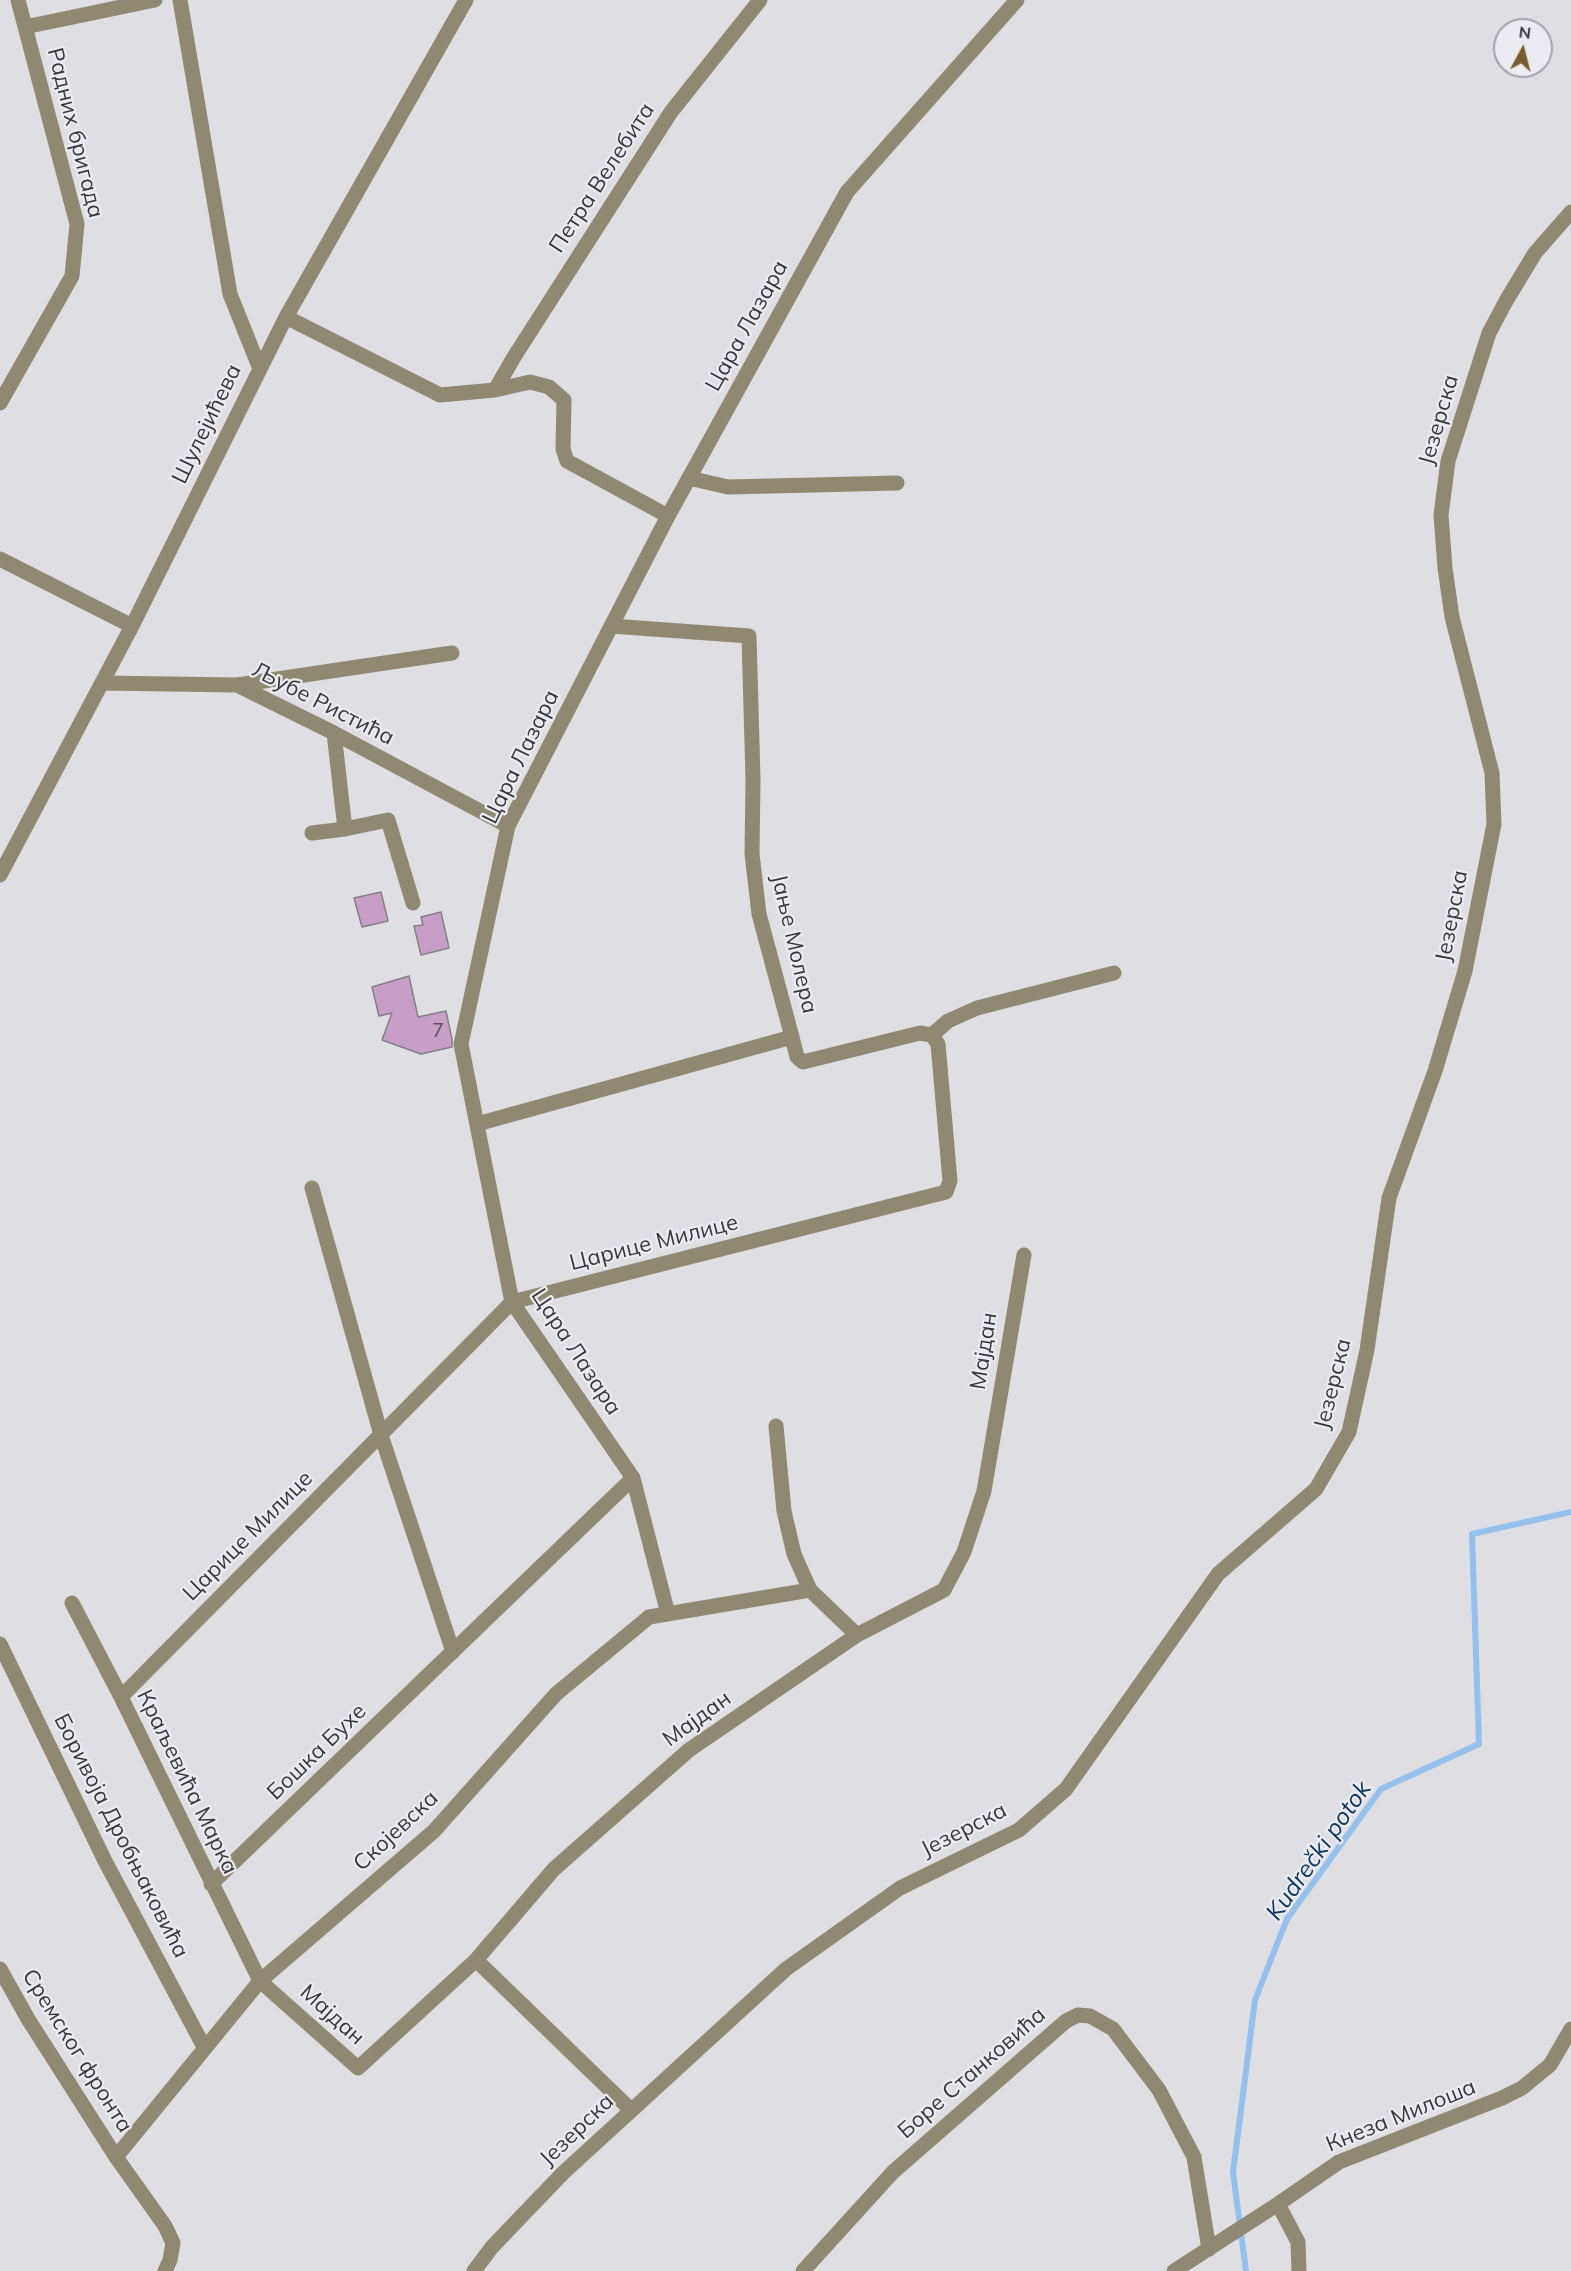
<!DOCTYPE html>
<meta charset="utf-8">
<style>
body{margin:0}
#map{position:relative;width:1571px;height:2271px;overflow:hidden;background:#dedee3;font-family:Mulish,sans-serif}
canvas{display:block}
.north{position:absolute;left:1493px;top:18px;width:60px;height:60px;box-sizing:border-box;background:#ebebf1;border:2px solid #a3a3a7;border-radius:50%;rotate:7deg;font-size:16px;font-weight:700;line-height:24px;text-align:center;color:#373739}
.north::after{content:'';display:block;margin:auto;width:21px;height:27px;background:#7a5c30;clip-path:polygon(50% 0,100% 100%,50% 72%,0 100%)}
</style>
<div id="map">
<canvas width="1571" height="2271"></canvas>
<div class="north">N</div>
</div>
<script>
const ctx = document.querySelector('canvas').getContext('2d');
ctx.lineJoin = 'round';
const toPath = rows => new Path2D(rows.map(r => 'M' + r).join(''));
function stroke(path, color, width, dash) { ctx.strokeStyle = color; ctx.lineWidth = width; ctx.lineCap = dash ? 'butt' : 'round'; ctx.setLineDash(dash || []); ctx.stroke(path); }
function fillPath(path, color) { ctx.fillStyle = color; ctx.fill(path, 'evenodd'); }
function write(font, color, halo, rows, align = 'center') {
  ctx.font = font + ' Mulish,sans-serif'; ctx.lineWidth = 4.5; ctx.setLineDash([]); ctx.textBaseline = 'middle'; ctx.strokeStyle = halo; ctx.fillStyle = color; for (const [text, x, y, turn = 0] of rows) {
    ctx.save(); ctx.translate(x, y); ctx.rotate((+turn || 0) * Math.PI / 180); ctx.textAlign = isNaN(turn) ? turn : align; if (halo) ctx.strokeText(text, 0, 0); ctx.fillText(text, 0, 0); ctx.restore();
  }
}
stroke(toPath([
 [1246,2271,1233,2172,1255,2000,1287,1919,1381,1789,1479,1744,1472,1534,1571,1512]
]), '#96c0ec', 6);
const building = toPath([
 [381,892,388,921,362,927,354,898,381,892],
 [441,912,449,948,421,955,414,926,423,925,421,917,441,912],
 [409,976,418,1017,446,1011,452,1039,452,1047,421,1054,382,1040,392,1013,379,1016,372,987,409,976]
]);
fillPath(building, '#c89ec9');
stroke(building, '#848084', 1.5);
stroke(toPath([
 [180,0,230,294,260,369],
 [25,27,155,0],
 [286,317,440,395,495,390,530,382,549,387,564,400,563,449,567,461,668,516],
 [495,390,514,357,671,112,760,0],
 [0,403,72,276,77,224,18,0],
 [689,478,728,487,897,483],
 [0,559,132,626],
 [102,683,237,685,334,733,508,826],
 [237,685,452,653],
 [334,733,345,829],
 [312,833,345,829,388,820,413,903],
 [0,875,132,626,286,317,466,0],
 [932,1035,948,1021,977,1008,1114,973],
 [792,1037,797,1057,803,1062,920,1033,932,1035],
 [477,1124,792,1037,759,914,752,854,753,779,749,636,611,626],
 [312,1188,381,1435,453,1652],
 [776,1426,784,1511,794,1554,810,1590],
 [72,1603,121,1697,260,1981,358,2068,476,1960,554,1869,689,1750,857,1635,944,1590,964,1552,984,1491,1024,1255],
 [668,1614,633,1478,512,1302,461,1044,508,826,668,516,847,192,1017,0],
 [0,1644,105,1861,204,2047],
 [121,1697,512,1302,946,1192,950,1181,938,1044,932,1035],
 [211,1884,633,1478],
 [476,1960,631,2110],
 [0,1969,28,2019,116,2157],
 [1278,2204,1298,2242,1299,2271],
 [165,2271,170,2260,173,2243,165,2226,116,2157,260,1981,434,1831,556,1694,649,1617,810,1590,857,1635],
 [474,2271,492,2247,563,2173,786,1969,900,1888,1019,1830,1066,1789,1218,1574,1316,1489,1349,1432,1367,1350,1389,1198,1435,1071,1465,971,1494,824,1492,773,1452,617,1445,568,1441,515,1448,461,1489,333,1506,301,1535,253,1571,212],
 [803,2271,893,2172,1066,2021,1078,2015,1090,2016,1113,2029,1159,2090,1194,2157,1209,2249],
 [1174,2271,1278,2204,1339,2162,1502,2098,1522,2088,1550,2065,1571,2029]
]), '#908972', 15);
write('20px', '#5b515d', null, [
 ["7",438,1031]
]);
write('22px', '#373739', '#ebebf1', [
 ["Радних бригада",75,133,76],
 ["Петра Велебита",602,178,-57],
 ["Цара Лазара",747,326,-61],
 ["Језерска",1439,420,-74],
 ["Шулејићева",207,424,-64],
 ["Љубе Ристића",323,704,27],
 ["Цара Лазара",521,757,-64],
 ["Језерска",1452,916,-79],
 ["Јање Молера",794,944,77],
 ["Царице Милице",654,1243,-14],
 ["Мајдан",984,1351,-81],
 ["Цара Лазара",576,1352,57],
 ["Језерска",1333,1384,-76],
 ["Царице Милице",248,1536,-45],
 ["Мајдан",697,1719,-36],
 ["Бошка Бухе",317,1752,-44],
 ["Краљевића Марка",187,1782,64],
 ["Језерска",964,1830,-27],
 ["Скојевска",396,1831,-43],
 ["Боривоја Дробњаковића",121,1836,63],
 ["Мајдан",332,2015,42],
 ["Сремског фронта",77,2051,58],
 ["Боре Станковића",972,2073,-41],
 ["Кнеза Милоша",1401,2116,-22],
 ["Језерска",577,2130,-44]
]);
write('italic 24px', '#0b3861', '#ebebf1', [
 ["Kudrečki potok",1319,1851,-55]
]);
</script>
